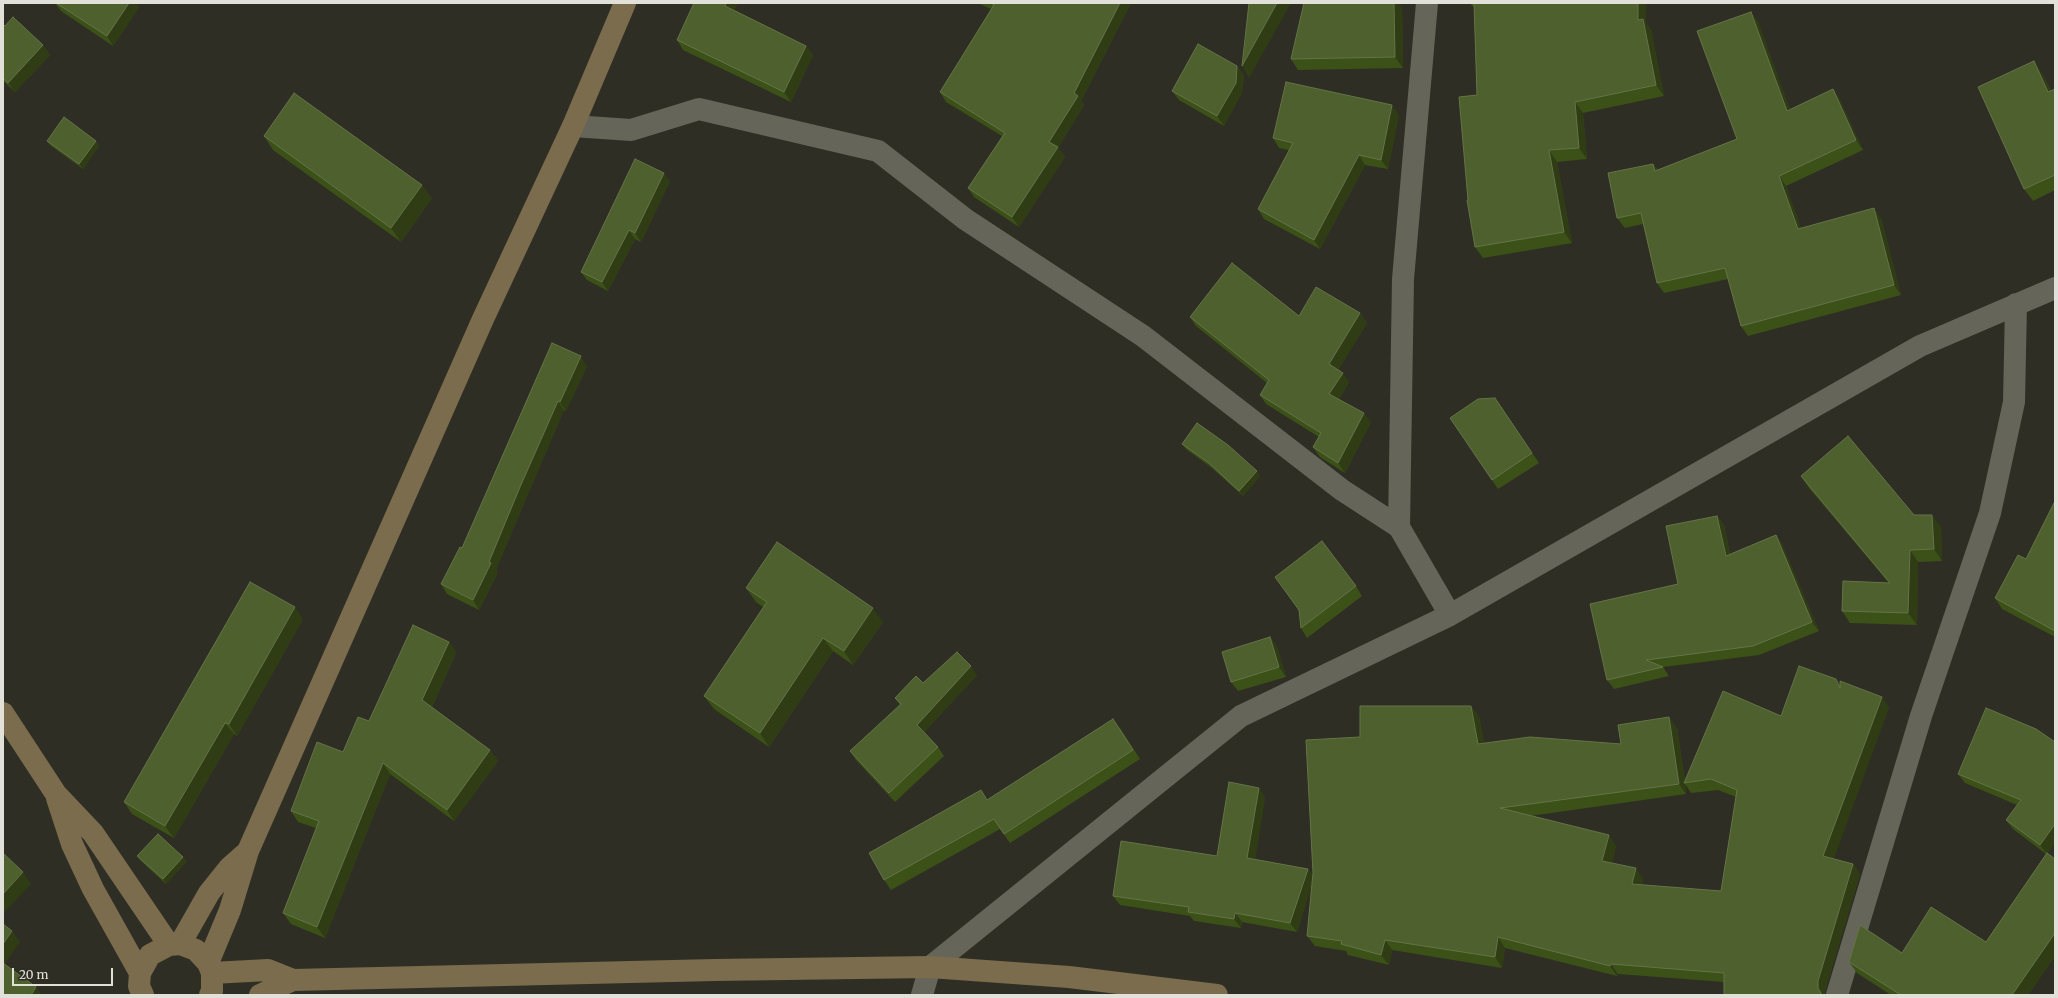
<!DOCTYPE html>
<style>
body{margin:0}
#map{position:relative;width:2058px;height:998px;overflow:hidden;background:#2f2e24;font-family:Merriweather,serif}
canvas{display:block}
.frame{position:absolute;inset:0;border:4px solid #e1e1da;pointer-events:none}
.scale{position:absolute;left:12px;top:968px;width:101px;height:18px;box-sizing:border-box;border:2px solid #e1e1da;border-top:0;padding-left:5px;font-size:12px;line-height:14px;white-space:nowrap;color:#e1e1da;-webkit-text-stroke:3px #2f2e24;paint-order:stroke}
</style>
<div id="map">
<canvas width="2058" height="998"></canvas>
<div class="frame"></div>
<div class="scale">20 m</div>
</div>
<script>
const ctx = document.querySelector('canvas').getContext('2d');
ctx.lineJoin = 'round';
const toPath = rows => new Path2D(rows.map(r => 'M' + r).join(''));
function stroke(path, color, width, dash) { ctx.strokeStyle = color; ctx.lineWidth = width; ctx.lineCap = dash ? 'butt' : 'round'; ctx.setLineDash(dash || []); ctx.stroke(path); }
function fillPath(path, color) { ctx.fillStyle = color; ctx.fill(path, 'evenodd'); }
stroke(toPath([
 [1427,3,1403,279,1399,527,1450,615],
 [573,126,631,130,699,109,878,151,965,219,1143,336,1342,490,1399,527],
 [922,995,930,967,1241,716,1450,615,1920,346,2055,288],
 [1837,995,1921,716,1990,513,2014,402,2016,304]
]), '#66655a', 22);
stroke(toPath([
 [3,713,56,794,93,833,169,945],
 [57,798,72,844,93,889,140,973],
 [180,944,209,893,229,868,246,853],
 [208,963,230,910,248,851,483,319,573,126,625,3],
 [212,973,268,970,293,980],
 [143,995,139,986,140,973,150,955,169,945,180,944,196,950,208,963,212,973,212,991,210,995],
 [260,995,293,980,715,970,930,967,1069,977,1217,995]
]), '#7a6c4d', 22);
fillPath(toPath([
 [55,3,136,3,139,7,113,46,61,11],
 [694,3,738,3,734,10,806,46,813,55,791,102,683,50,677,40],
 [978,3,1131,3,1081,101,1084,105,1058,148,1065,157,1019,227,974,197,968,188,1002,136,946,102,940,92,991,9],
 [1470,3,1646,3,1646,23,1651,30,1664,96,1583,113,1587,159,1557,162,1572,243,1483,258,1475,247,1468,200,1477,95,1474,6,1472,6],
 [1402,8,1403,68,1298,70,1291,59],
 [1751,12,1758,22,1790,110,1833,89,1840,100,1863,150,1786,186,1801,228,1881,218,1901,295,1748,336,1741,326,1728,279,1664,293,1657,283,1643,224,1625,228,1617,218,1653,164,1658,170,1737,139],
 [3,24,5,26,43,45,50,55,15,92,3,81],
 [1237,66,1244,76,1242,92,1224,126,1179,100,1172,91],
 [2042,73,2051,91,2055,89,2055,190,2033,201,2024,189],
 [1399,115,1388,169,1365,165,1320,249,1264,219,1258,209,1289,150,1279,148,1273,138],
 [264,136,432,198,401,242,273,150],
 [47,141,96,141,99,146,83,169,50,145],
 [670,181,641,242,635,239,608,291,587,280,581,272],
 [1360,313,1367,323,1338,370,1349,382,1339,399,1371,422,1345,473,1320,457,1313,447,1319,437,1266,404,1260,395,1267,383,1196,326,1190,317,1299,316],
 [552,343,587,366,566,411,564,410,527,496,496,570,498,572,479,610,447,594,441,584,462,548],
 [1495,398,1539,463,1498,489,1492,480],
 [1182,444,1260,476,1243,496,1212,468,1186,449],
 [1801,476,1914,515,1941,527,1942,561,1918,562,1917,625,1850,623,1842,611,1889,583,1809,488],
 [2055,501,2055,637,2002,609,1995,598,2026,559],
 [1717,516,1724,525,1730,554,1776,535,1782,544,1819,631,1759,655,1663,667,1669,676,1614,689,1607,680,1678,584],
 [1275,577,1356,586,1362,596,1307,638,1301,628,1300,610],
 [746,588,883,622,853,665,833,651,769,747,714,709,704,696,763,607,756,602],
 [303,619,237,736,234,734,174,838,132,814,124,802],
 [1270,637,1277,647,1286,677,1238,691,1231,682],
 [449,642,456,653,432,707,490,750,498,761,454,821,390,774,325,938,291,924,283,913,316,828,298,822,291,811,343,752,369,721],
 [977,675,924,732,938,747,944,756,895,802,856,760,850,751,900,705,895,698,923,683],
 [1840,685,1889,707,1833,859,1853,864,1860,874,1825,991,1825,995,1724,995,1724,982,1618,974,1617,976,1505,948,1502,968,1392,950,1389,965,1348,955,1346,951,1315,946,1307,936,1312,884,1297,932,1242,922,1241,928,1194,921,1190,916,1120,905,1113,896,1217,856,1265,797,1255,859,1308,869,1313,876,1360,737,1471,706,1479,717,1484,743,1621,744,1677,728,1685,782,1781,716],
 [1685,784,1691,793,1718,790,1736,797,1721,891,1642,885,1643,879,1612,863,1616,846,1530,816,1686,794],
 [1120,728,1140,759,1010,843,1000,829,891,890,884,880,988,800],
 [2055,742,2055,843,2047,853,2055,956,2028,995,1891,995,1857,973,1849,962,1902,953,1986,942,2046,854,2013,829,2006,820,2017,805,1965,783,1958,774],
 [137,856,187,861,166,884,141,861]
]), '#3b5118');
fillPath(toPath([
 [129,3,136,3,139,7,113,46,107,36],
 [726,3,738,3,732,15,725,6],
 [1120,3,1131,3,1081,101,1084,105,1058,148,1065,157,1019,227,1012,217],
 [1277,3,1291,3,1249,78,1242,66],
 [1394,3,1398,3,1402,8,1403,68,1395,57],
 [1638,3,1646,3,1646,23,1651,30,1664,96,1656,85,1638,20],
 [1751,12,1758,22,1794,121,1787,111],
 [43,45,50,55,15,92,8,83],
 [806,46,813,55,791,102,784,92],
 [2034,61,2042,73,2055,101,2048,92],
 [1237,66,1244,76,1242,92,1224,126,1217,116],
 [1833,89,1840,100,1863,150,1856,140],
 [1575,102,1583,113,1587,159,1579,148],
 [1392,105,1399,115,1388,169,1381,160],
 [96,141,99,146,83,169,79,164],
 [1549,150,1557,162,1572,243,1564,232],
 [1359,155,1365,165,1320,249,1314,240],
 [1653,164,1660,174,1655,171],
 [664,173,670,181,641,242,635,233],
 [1779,176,1786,186,1805,239,1798,229],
 [422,185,432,198,401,242,391,228],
 [1874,208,1881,218,1901,295,1894,285],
 [629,230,635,239,608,291,602,282],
 [1360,313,1367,323,1336,374,1329,364],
 [581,356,587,366,566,411,560,402],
 [1343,373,1349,382,1336,404,1329,394],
 [558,401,564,410,527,496,496,570,498,572,479,610,473,600,520,487],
 [1364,413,1371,422,1345,473,1338,463],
 [1257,471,1260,476,1243,496,1239,491],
 [1932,515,1941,527,1942,561,1934,549],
 [1717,516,1724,525,1732,565,1726,556],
 [1776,535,1782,544,1819,631,1812,622],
 [1910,550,1918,562,1917,625,1908,613],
 [295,607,303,619,237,736,229,724],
 [873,608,883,622,853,665,844,651],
 [1270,637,1277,647,1286,677,1279,667],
 [823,638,833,651,769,747,760,733],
 [449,642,456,653,430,711,422,700],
 [971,666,977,675,923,733,917,725],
 [1882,697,1889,707,1831,867,1823,856],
 [1471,706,1479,717,1486,754,1478,744],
 [1669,717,1677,728,1685,783,1684,783,1685,784,1686,794,1679,784],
 [225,723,234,734,174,838,165,826],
 [490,750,498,761,454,821,447,810],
 [383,763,390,774,325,938,317,927],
 [1259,788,1265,797,1254,867,1247,858],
 [2055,824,2055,843,2047,854,2040,845],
 [1609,835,1616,846,1610,872,1602,861],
 [183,857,187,861,166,884,163,879],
 [1853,864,1860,874,1825,991,1825,995,1822,995,1818,988,1818,981],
 [1636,868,1643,879,1640,895,1632,884],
 [1308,869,1314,878,1297,932,1290,923],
 [23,872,31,884,3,914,3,894],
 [1235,913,1242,922,1241,928,1234,919],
 [12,931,20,942,3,967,3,944],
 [2055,933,2055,956,2028,995,2012,995],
 [1498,937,1505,948,1502,968,1495,957],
 [1385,940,1392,950,1389,965,1381,955],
 [1611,964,1618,974,1617,976,1610,966],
 [36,987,42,995,31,995]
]), '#2f3c14');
const building = toPath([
 [56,3,129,3,107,36,56,3],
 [694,3,726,3,725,6,806,46,784,92,677,40,694,3],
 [991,3,1120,3,1074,93,1078,96,1049,142,1058,147,1012,217,968,188,1005,133,940,92,994,5,991,3],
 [1249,3,1277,3,1242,66,1249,3],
 [1304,3,1394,3,1395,57,1291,59,1304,3],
 [1474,3,1638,3,1638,20,1643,19,1656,85,1575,102,1579,148,1549,150,1564,232,1475,247,1467,200,1468,200,1459,97,1477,95,1474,3],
 [1751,12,1787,111,1833,89,1856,140,1779,176,1798,229,1874,208,1894,285,1741,326,1725,268,1657,283,1641,213,1617,218,1608,173,1653,164,1655,171,1737,139,1697,31,1751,12],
 [13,17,43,45,8,83,3,78,3,24,5,26,13,17],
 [1198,44,1237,66,1236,83,1217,116,1172,91,1198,44],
 [2034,61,2048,92,2055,89,2055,175,2024,189,1978,87,2034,61],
 [1286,82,1392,105,1381,160,1359,155,1314,240,1258,209,1293,143,1273,138,1286,82],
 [294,93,422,185,391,228,264,136,294,93],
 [64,117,96,141,79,164,47,141,64,117],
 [635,159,664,173,635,233,629,230,602,282,581,272,635,159],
 [1232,263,1299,316,1316,287,1360,313,1329,364,1343,373,1329,394,1364,413,1338,463,1313,447,1321,433,1260,395,1269,380,1190,317,1232,263],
 [552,343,581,356,560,402,558,401,520,487,489,562,491,563,473,600,441,584,460,547,462,548,552,343],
 [1495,398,1532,453,1492,480,1450,418,1478,399,1495,398],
 [1197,423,1228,445,1257,471,1239,491,1209,463,1182,444,1197,423],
 [1848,436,1914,515,1932,515,1934,549,1910,550,1908,613,1842,611,1843,581,1890,583,1801,476,1848,436],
 [2055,501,2055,631,1995,598,2018,555,2026,559,2055,501],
 [1717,516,1726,556,1776,535,1812,622,1753,646,1646,660,1663,667,1607,680,1590,604,1678,584,1666,526,1717,516],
 [1322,541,1356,586,1301,628,1299,610,1275,577,1322,541],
 [777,542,873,608,844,651,823,638,760,733,704,696,767,602,746,588,777,542],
 [250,582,295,607,229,724,225,723,165,826,124,802,250,582],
 [413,625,449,642,422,700,490,750,447,810,383,763,317,927,283,913,319,821,291,811,317,742,343,752,358,717,369,721,413,625],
 [1270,637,1279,667,1231,682,1222,652,1270,637],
 [957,652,971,666,917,725,938,747,889,793,850,751,901,704,895,698,916,676,923,683,957,652],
 [1799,666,1836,679,1840,688,1840,681,1882,697,1823,856,1853,864,1818,981,1818,988,1822,995,1724,995,1724,973,1611,964,1610,966,1498,937,1495,957,1385,940,1381,955,1341,944,1342,941,1307,936,1313,873,1306,740,1360,737,1360,706,1471,706,1478,744,1530,737,1621,744,1618,725,1669,717,1679,784,1500,808,1609,835,1602,861,1636,868,1632,884,1721,891,1737,790,1711,779,1684,783,1723,691,1781,716,1799,666],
 [1986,708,2036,729,2055,742,2055,824,2040,845,2006,820,2021,800,1958,774,1986,708],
 [1113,719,1133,750,1004,834,994,819,884,880,869,853,981,790,987,800,1113,719],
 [1229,782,1259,788,1247,858,1308,869,1290,923,1235,913,1234,919,1188,912,1189,907,1113,896,1121,841,1217,856,1229,782],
 [158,834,183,857,163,879,137,856,158,834],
 [3,853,23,872,3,894,3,853],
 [2047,853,2055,859,2055,933,2012,995,1901,995,1849,962,1860,925,1902,953,1931,907,1986,942,2047,853],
 [3,924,12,931,3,944,3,924],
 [3,963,36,987,31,995,3,995,3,963]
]);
fillPath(building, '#4d602d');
stroke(building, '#647448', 1);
</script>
